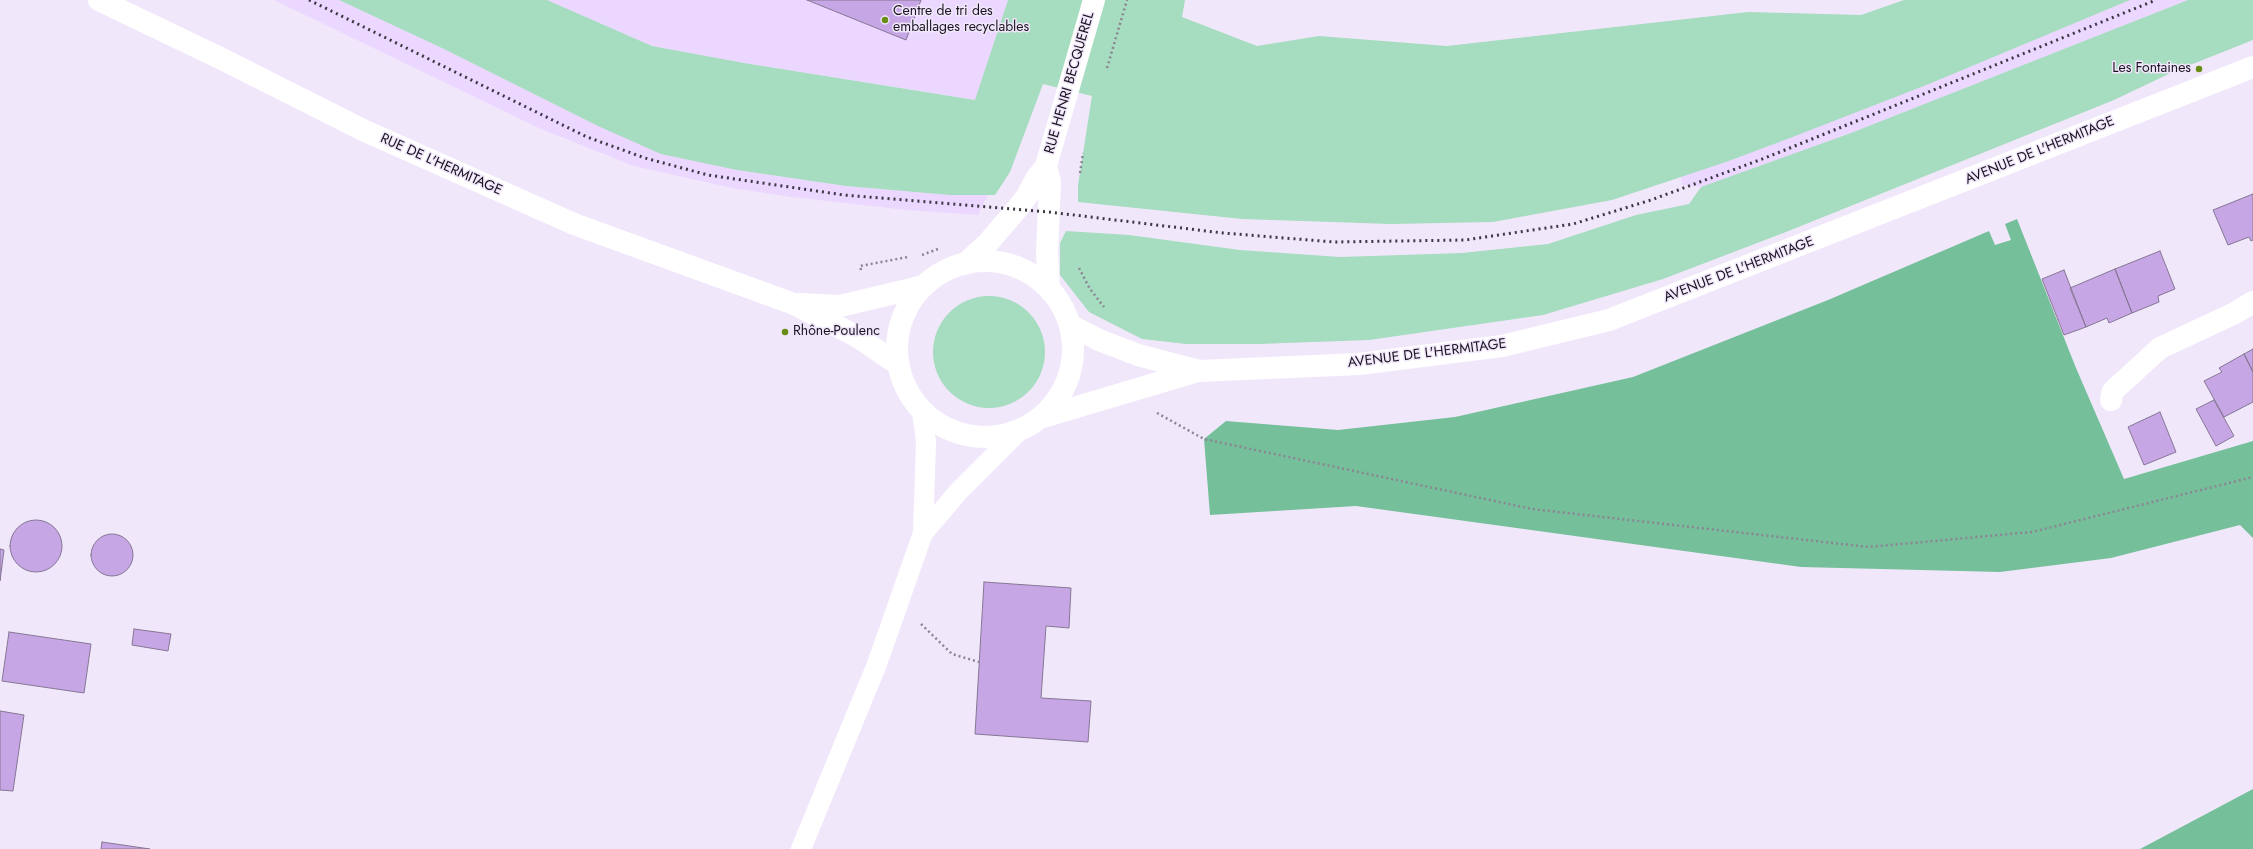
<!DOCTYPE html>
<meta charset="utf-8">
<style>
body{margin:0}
canvas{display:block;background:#f1e7fb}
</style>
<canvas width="2253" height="849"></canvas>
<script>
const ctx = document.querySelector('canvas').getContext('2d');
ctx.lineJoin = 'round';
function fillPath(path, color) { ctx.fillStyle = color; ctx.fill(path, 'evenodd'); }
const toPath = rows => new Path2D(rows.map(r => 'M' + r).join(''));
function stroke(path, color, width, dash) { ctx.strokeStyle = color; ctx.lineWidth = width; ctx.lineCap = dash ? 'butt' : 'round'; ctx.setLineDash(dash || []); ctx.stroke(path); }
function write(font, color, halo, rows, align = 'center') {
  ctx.font = font + ' Jost,sans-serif'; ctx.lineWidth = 3; ctx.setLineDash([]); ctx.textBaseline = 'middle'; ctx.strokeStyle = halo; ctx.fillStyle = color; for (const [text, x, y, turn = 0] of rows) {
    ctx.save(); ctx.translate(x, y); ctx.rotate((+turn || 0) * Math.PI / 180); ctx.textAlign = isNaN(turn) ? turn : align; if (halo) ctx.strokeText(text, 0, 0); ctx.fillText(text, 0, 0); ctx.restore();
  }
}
fillPath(toPath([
 [274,0,339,0,444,49,598,126,737,170,846,186,950,195,988,195,978,215,907,210,791,197,732,188,634,166,539,128],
 [547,0,1008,0,976,100,744,63,652,46],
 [2130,0,2188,0,1851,133,1701,187,1682,185,1681,176,1726,162,1929,84]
]), '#ebd7ff');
fillPath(toPath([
 [339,0,547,0,652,46,744,63,975,100,1008,0,1185,0,1182,17,1257,46,1319,36,1447,46,1748,12,1861,15,1904,0,2130,0,1929,84,1790,138,1726,162,1612,200,1493,222,1391,224,1242,219,1078,202,1078,185,1092,96,1043,84,1010,172,995,195,950,195,846,186,737,170,661,154,598,126,444,49],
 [2188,0,2253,0,2253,40,2175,71,2114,100,1786,232,1663,279,1543,315,1369,340,1258,344,1186,344,1142,339,1089,312,1060,275,1060,243,1066,231,1129,235,1240,250,1340,257,1462,253,1548,244,1636,215,1689,204,1701,187,1851,133],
 '933 352a56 56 0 1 1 112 0a56 56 0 1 1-112 0Z'
]), '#a6dcbf');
fillPath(toPath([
 [2017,219,2076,368,2124,479,2253,441,2253,538,2240,525,2111,558,2000,572,1801,567,1356,506,1210,515,1204,439,1226,421,1338,430,1455,417,1633,377,1828,300,1989,231,1995,245,2011,240,2005,224],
 [2253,789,2253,849,2140,849]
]), '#75c09a');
const building = toPath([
 [807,0,921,0,906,40,807,0],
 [2253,194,2253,240,2251,241,2249,237,2228,245,2213,210,2253,194],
 [2160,251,2175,289,2158,296,2159,302,2132,313,2115,269,2160,251],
 [2115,269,2132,313,2109,323,2107,318,2086,327,2070,288,2115,269],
 [2064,270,2086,327,2064,335,2042,279,2064,270],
 [2253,349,2253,372,2244,354,2253,349],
 [2244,354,2253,372,2253,402,2224,417,2204,381,2222,372,2219,368,2244,354],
 [2214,400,2234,436,2216,446,2196,409,2214,400],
 [2160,412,2176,452,2144,465,2128,427,2160,412],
 '10 546a26 26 0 1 1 52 0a26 26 0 1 1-52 0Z',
 '91 555a21 21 0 1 1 42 0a21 21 0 1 1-42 0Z',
 [0,549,4,550,0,581,0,549],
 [984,582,1071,588,1069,628,1046,626,1041,698,1091,701,1088,742,975,734,984,582],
 [134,629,171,634,168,651,132,645,134,629],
 [9,632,91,644,84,693,2,681,9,632],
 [0,711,24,715,13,791,0,790,0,711],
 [102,842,150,849,101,849,102,842]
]);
fillPath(building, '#c6a6e5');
stroke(building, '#867794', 1);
stroke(toPath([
 [1107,68,1127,0],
 [1080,173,1083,153],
 [922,255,938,249],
 [1079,268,1090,289,1104,307],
 [861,270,860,266,908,257],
 [1157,413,1204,439,1532,509,1868,547,2032,532,2253,477],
 [921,624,952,654,979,662]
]), '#8c8494', 2.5, [2, 3]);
stroke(toPath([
 [922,411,926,442,923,533],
 [801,849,877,664,923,533,959,491,1019,431]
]), '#fff', 20);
stroke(toPath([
 [1046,166,1050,182,1047,253,1049,289],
 [965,264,987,244,1017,209,1027,196,1036,179,1046,166,1094,0],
 [2111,400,2113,391,2160,348,2235,313,2253,302]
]), '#fff', 22);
stroke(toPath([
 [99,0,218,57,365,131,574,224,794,304,856,336,899,365],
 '897 349a88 88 0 1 1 176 0a88 88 0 1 1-176 0Z',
 [800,304,840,306,924,286],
 [1070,325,1099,340,1138,355,1199,371,1359,364,1502,346,1609,320,2253,67],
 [1043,417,1198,371]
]), '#fff', 22);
stroke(toPath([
 [309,0,587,137,645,158,708,175,844,195,1049,212,1223,233,1334,242,1465,240,1573,224,1651,200,1765,158,2156,0]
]), '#3e3845', 3, [2, 4]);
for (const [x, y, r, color] of [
 [885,20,4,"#688d15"],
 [2199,69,4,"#688d15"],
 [785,332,4,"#688d15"]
]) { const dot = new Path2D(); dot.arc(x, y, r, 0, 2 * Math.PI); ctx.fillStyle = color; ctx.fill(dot); stroke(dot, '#f1e7fb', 1.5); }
write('14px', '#19131f', '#f1e7fb', [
 ["Centre de tri des",893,12],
 ["emballages recyclables",893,28],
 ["Les Fontaines",2191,69,"right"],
 ["Rhône-Poulenc",793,332]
], 'left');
write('14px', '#19131f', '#f1e7fb', [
 ["RUE HENRI BECQUEREL",1070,83,-74],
 ["AVENUE DE L'HERMITAGE",2040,151,-22],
 ["RUE DE L'HERMITAGE",441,165,24],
 ["AVENUE DE L'HERMITAGE",1739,270,-21],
 ["AVENUE DE L'HERMITAGE",1427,354,-7]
]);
</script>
